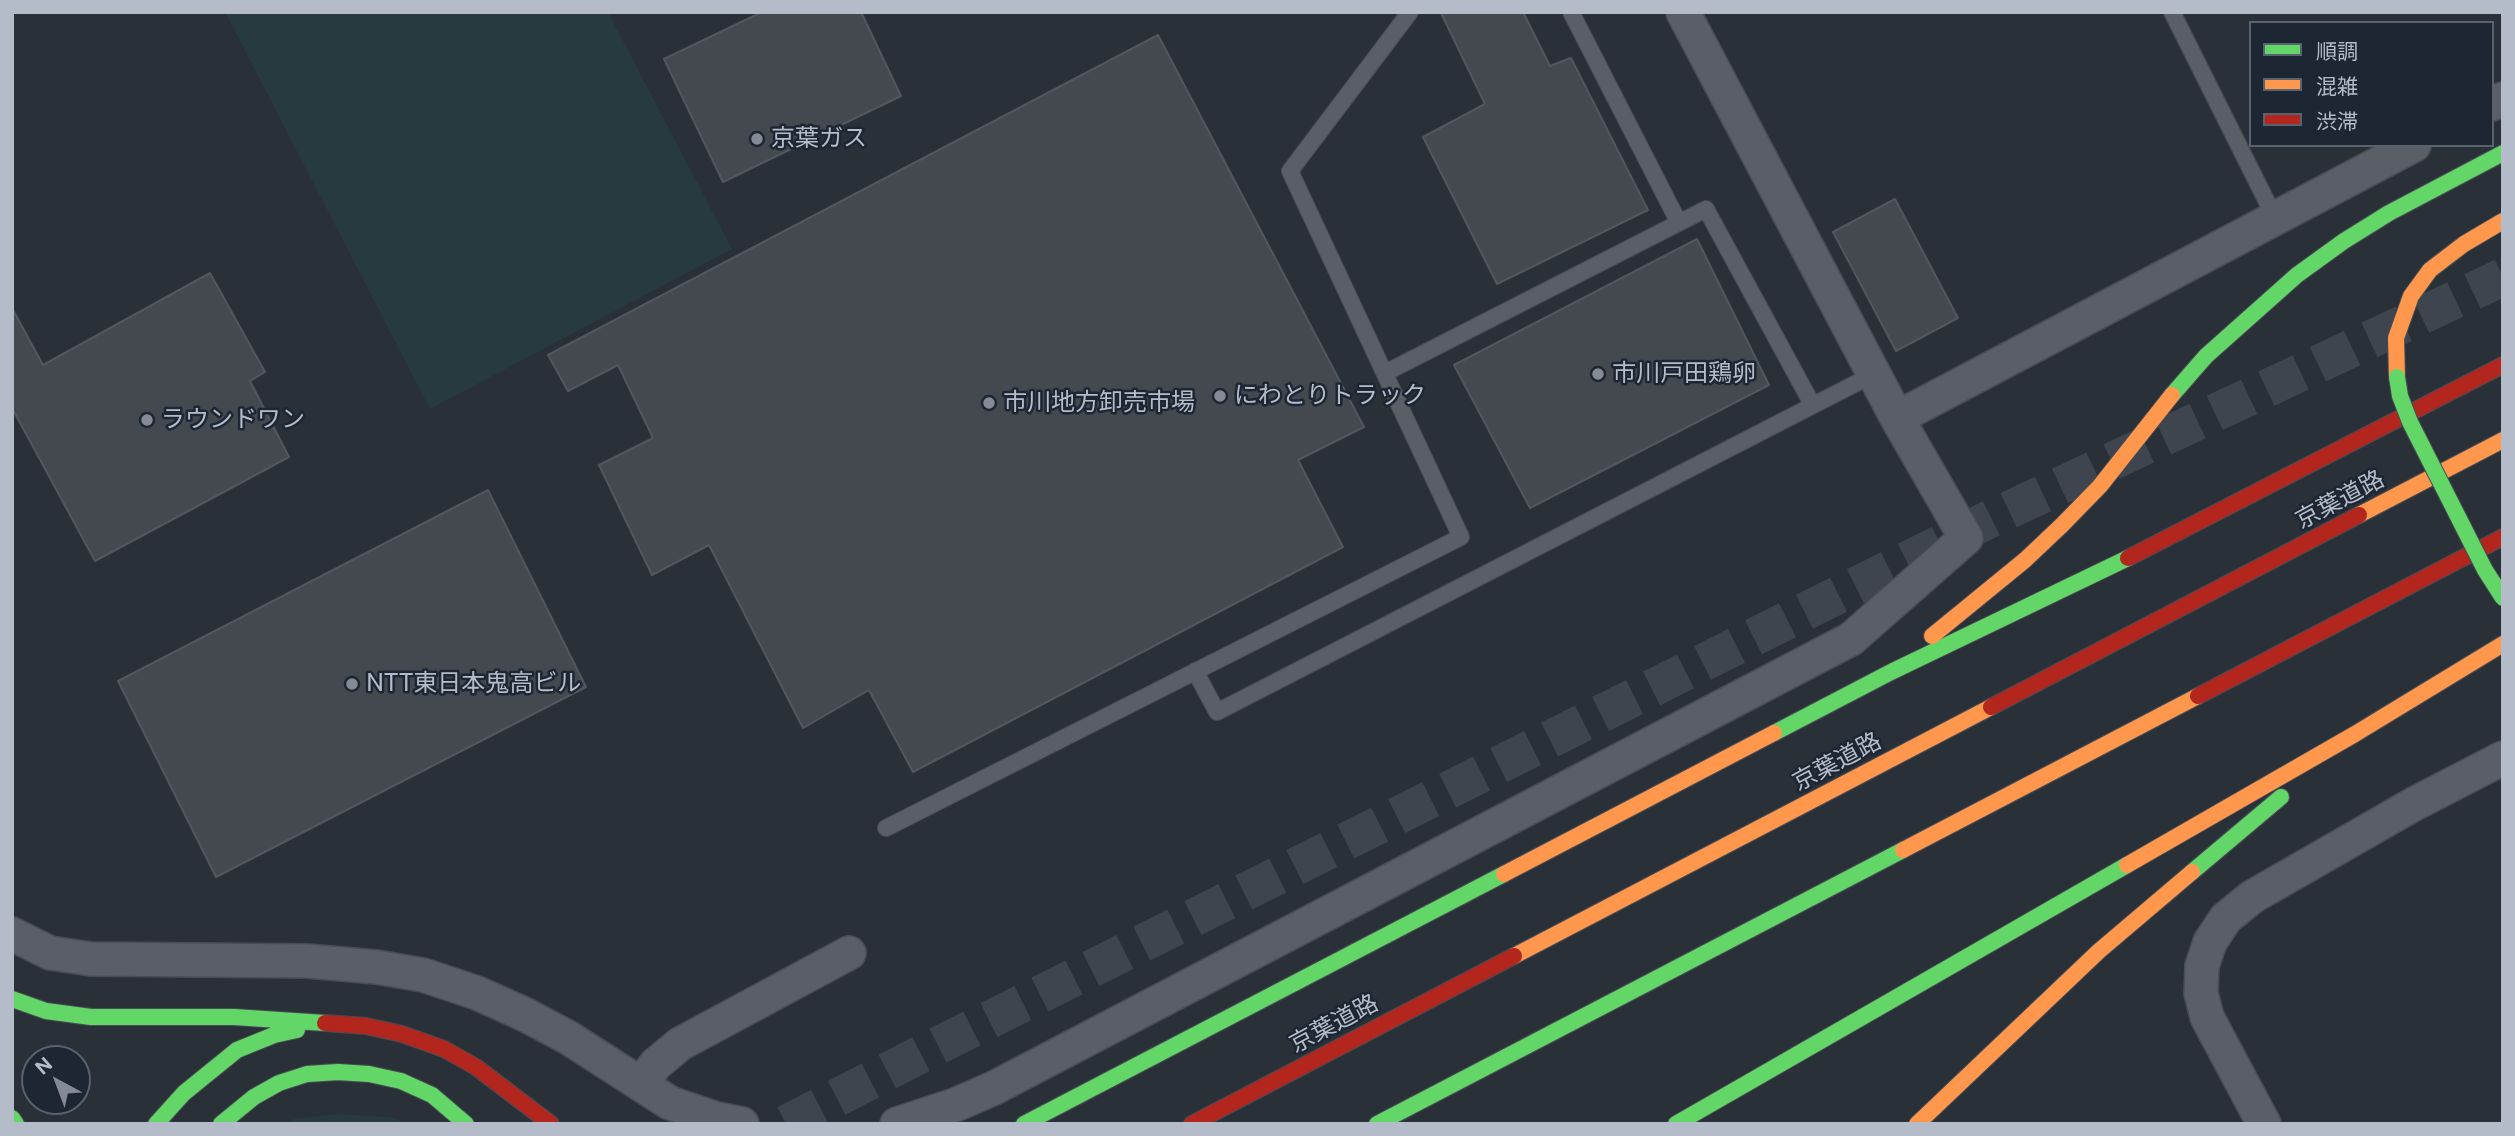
<!DOCTYPE html>
<meta charset="utf-8">
<style>
body{margin:0}
#map{position:relative;width:2515px;height:1136px;overflow:hidden;background:#2a3038;font-family:"Public Sans","Noto Sans JP",sans-serif}
canvas{display:block}
.frame{position:absolute;inset:0;border:14px solid #b4bcc9;pointer-events:none}
.legend{position:absolute;left:2249px;top:21px;width:245px;height:126px;box-sizing:border-box;background:#1d2633;border:2px solid #59626f;margin:0;padding:9px 12px;list-style:none;font-size:21px;color:#b4bcc9}
.legend li{display:flex;align-items:center;gap:14px;height:35px}
.legend b{width:35px;border:2px solid #59626f}
.north{position:absolute;left:21px;top:1045px;width:70px;height:70px;box-sizing:border-box;background:#1d2633;border:2px solid #59626f;border-radius:50%;rotate:319deg;font-size:19px;font-weight:700;line-height:28px;text-align:center;color:#b4bcc9}
.north::after{content:'';display:block;margin:auto;width:24px;height:32px;background:#848b96;clip-path:polygon(50% 0,100% 100%,50% 72%,0 100%)}
</style>
<div id="map">
<canvas width="2515" height="1136"></canvas>
<div class="frame"></div>
<ul class="legend">
<li><b style="height:9px;background:#63d668"></b>順調</li>
<li><b style="height:9px;background:#ff974d"></b>混雑</li>
<li><b style="height:9px;background:#b3261e"></b>渋滞</li>
</ul>
<div class="north">N</div>
</div>
<script>
const ctx = document.querySelector('canvas').getContext('2d');
ctx.lineJoin = 'round';
function fillPath(path, color) { ctx.fillStyle = color; ctx.fill(path, 'evenodd'); }
const toPath = rows => new Path2D(rows.map(r => 'M' + r).join(''));
function stroke(path, color, width, dash) { ctx.strokeStyle = color; ctx.lineWidth = width; ctx.lineCap = dash ? 'butt' : 'round'; ctx.setLineDash(dash || []); ctx.stroke(path); }
function write(font, color, halo, rows, align = 'center') {
  ctx.font = font + ' "Public Sans","Noto Sans JP",sans-serif'; ctx.lineWidth = 5; ctx.setLineDash([]); ctx.textBaseline = 'middle'; ctx.strokeStyle = halo; ctx.fillStyle = color; for (const [text, x, y, turn = 0] of rows) {
    ctx.save(); ctx.translate(x, y); ctx.rotate((+turn || 0) * Math.PI / 180); ctx.textAlign = isNaN(turn) ? turn : align; if (halo) ctx.strokeText(text, 0, 0); ctx.fillText(text, 0, 0); ctx.restore();
  }
}
fillPath(toPath([
 [225,12,608,12,732,249,430,409],
 [336,1114,389,1117,409,1124,286,1124,294,1119]
]), '#273a3e');
const building = toPath([
 [762,12,861,12,901,96,723,182,664,59,762,12],
 [1443,12,1523,12,1550,66,1571,58,1648,210,1497,284,1423,137,1485,104,1441,13,1443,12],
 [1158,35,1364,427,1298,460,1343,547,913,772,869,690,803,728,709,545,652,575,599,465,653,438,618,365,568,391,548,355,1158,35],
 [1895,199,1958,318,1896,351,1833,232,1895,199],
 [1697,239,1769,385,1530,508,1454,365,1697,239],
 [210,273,265,372,250,381,289,457,95,561,12,408,12,308,43,365,210,273],
 [488,490,586,687,216,877,118,681,488,490]
]);
fillPath(building, '#444950');
stroke(building, '#52575f', 2);
stroke(toPath([
 [786,1124,927,1051,1994,517,2503,277]
]), '#3f454e', 38, [38, 19]);
const lane = toPath([
 [1571,12,1679,223],
 [2172,12,2275,218],
 [1385,373,1706,209,1812,404],
 [1195,671,1217,712,1874,374],
 [886,828,1461,537,1290,171,1410,12]
]);
const street = toPath([
 [2492,104,2503,99],
 [1897,418,2414,145],
 [12,934,50,953,91,959,307,961,376,967,423,975,477,993,524,1014,569,1038,670,1103,717,1119,742,1124],
 [640,1084,656,1064,680,1044,849,953],
 [897,1124,955,1105,994,1088,1851,639,1966,538,1897,418,1683,12],
 [2264,1124,2207,1017,2201,993,2202,966,2210,942,2226,918,2252,897,2414,804,2503,758]
]);
const fast = toPath([
 [2172,395,2206,356,2297,275,2344,241,2389,213,2503,153],
 [1774,733,1891,672,2128,558],
 [2192,872,2281,797],
 [12,999,46,1011,91,1017,234,1017,325,1023],
 [12,1118,16,1124],
 [156,1124,184,1093,237,1050,274,1035,297,1030],
 [221,1124,254,1097,279,1083,307,1074,338,1072,369,1074,401,1081,432,1095,466,1124],
 [1024,1124,1504,874],
 [1377,1124,1903,850],
 [1676,1124,2127,865]
]);
const slow = toPath([
 [2397,377,2396,338,2411,296,2430,270,2464,244,2503,221],
 [2359,515,2503,440],
 [1932,636,2025,560,2062,525,2100,486,2172,395],
 [1903,850,2198,696],
 [2127,865,2355,734,2503,644],
 [1504,874,1774,733],
 [1514,956,1991,707],
 [1917,1124,2099,951,2192,872]
]);
const jam = toPath([
 [2128,558,2503,365],
 [2198,696,2503,537],
 [1991,707,2359,515],
 [325,1023,366,1026,402,1034,444,1049,476,1067,551,1124],
 [1192,1124,1514,956]
]);
stroke(lane, '#484c53', 18);
stroke(street, '#484c53', 36);
stroke(fast, '#484c55', 18);
stroke(slow, '#484c55', 18);
stroke(jam, '#484c55', 18);
stroke(lane, '#5a5e66', 16);
stroke(street, '#5a5e66', 33);
stroke(fast, '#63d668', 16);
stroke(slow, '#ff974d', 16);
stroke(jam, '#b3261e', 16);
const fastBridge = toPath([
 [2397,377,2400,396,2410,422,2485,570,2503,598]
]);
stroke(fastBridge, '#474c53', 18, []);
stroke(fastBridge, '#63d668', 16);
for (const [x, y, r, color] of [
 [757,139,7,"#848b96"],
 [1598,374,7,"#848b96"],
 [1220,396,7,"#848b96"],
 [989,403,7,"#848b96"],
 [147,420,7,"#848b96"],
 [352,684,7,"#848b96"]
]) { const dot = new Path2D(); dot.arc(x, y, r, 0, 2 * Math.PI); ctx.fillStyle = color; ctx.fill(dot); stroke(dot, '#1d2633', 2.5); }
write('24px', '#b4bcc9', '#1d2633', [
 ["京葉ガス",771,139],
 ["市川戸田鶏卵",1612,374],
 ["にわとりトラック",1234,396],
 ["市川地方卸売市場",1003,403],
 ["ラウンドワン",161,420],
 ["NTT東日本鬼高ビル",366,684]
], 'left');
write('24px', '#b4bcc9', '#1d2633', [
 ["京葉道路",2340,500,-28],
 ["京葉道路",1837,762,-28],
 ["京葉道路",1334,1024,-28]
]);
</script>
